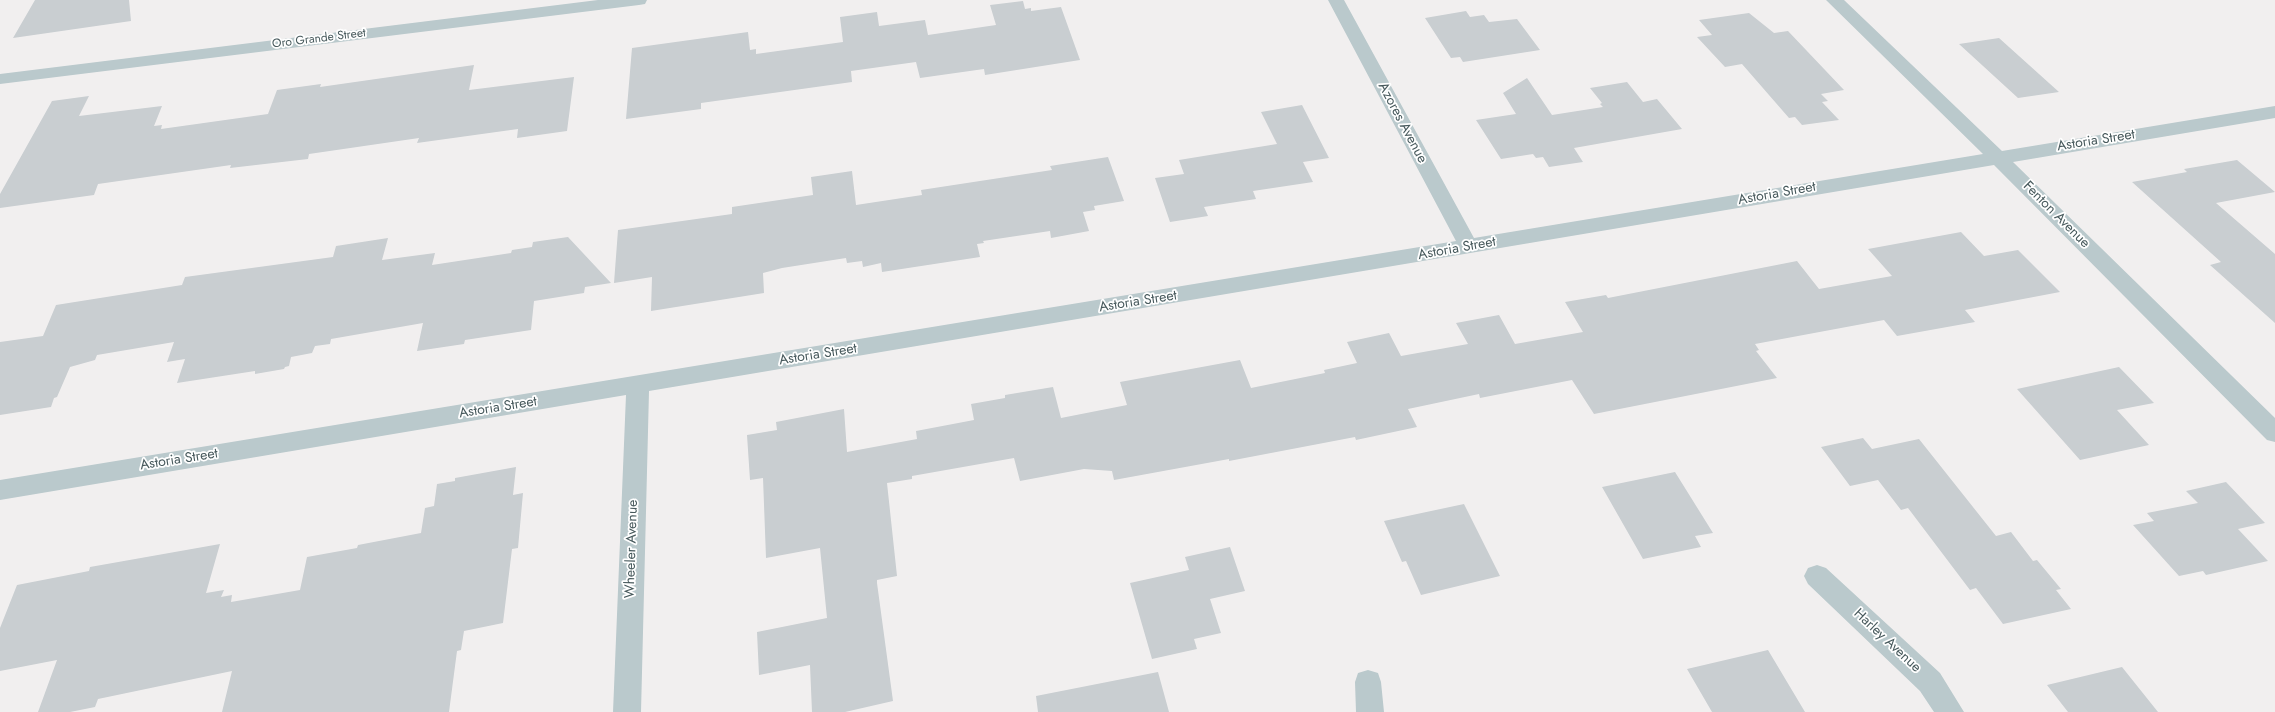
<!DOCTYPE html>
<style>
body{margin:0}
canvas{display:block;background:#f1efef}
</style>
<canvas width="2275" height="712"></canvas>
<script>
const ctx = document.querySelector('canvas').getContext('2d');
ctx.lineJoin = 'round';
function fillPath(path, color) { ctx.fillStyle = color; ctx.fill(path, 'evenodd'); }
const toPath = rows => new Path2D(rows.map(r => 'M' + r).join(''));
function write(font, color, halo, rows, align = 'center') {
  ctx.font = font + ' Jost,sans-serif'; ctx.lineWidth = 3.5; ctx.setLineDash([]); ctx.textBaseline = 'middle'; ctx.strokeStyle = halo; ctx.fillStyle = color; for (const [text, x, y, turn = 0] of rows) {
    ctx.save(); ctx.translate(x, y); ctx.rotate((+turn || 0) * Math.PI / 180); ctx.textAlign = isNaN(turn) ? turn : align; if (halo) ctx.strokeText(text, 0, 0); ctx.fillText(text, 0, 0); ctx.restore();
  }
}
fillPath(toPath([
 [35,0,129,0,131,21,13,38],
 [1023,1,1025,9,1031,8,1031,11,1061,7,1080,60,985,75,984,69,920,78,916,62,851,71,852,82,701,103,701,109,626,119,632,48,748,32,750,50,756,49,756,54,843,42,840,17,877,12,879,26,925,20,928,35,996,25,990,5],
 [1466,11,1470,17,1484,15,1489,22,1517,19,1540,50,1463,62,1460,57,1451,58,1425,18],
 [1749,13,1774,33,1788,31,1844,90,1821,94,1828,101,1822,102,1839,120,1802,125,1795,117,1789,118,1742,64,1725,67,1697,37,1712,35,1699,20],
 [1999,38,2059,92,2018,98,1959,44],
 [474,65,469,90,574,77,567,131,517,138,518,129,417,143,419,138,309,154,308,159,230,168,231,165,98,184,94,195,0,208,0,194,52,101,89,96,79,116,162,106,154,126,162,125,161,129,268,114,277,90,321,84,320,87],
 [1527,78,1552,115,1603,107,1600,104,1602,103,1590,88,1627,82,1643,102,1657,99,1682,129,1574,148,1583,162,1549,167,1543,157,1536,158,1533,154,1501,159,1476,120,1516,114,1503,93],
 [1302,105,1329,158,1303,162,1313,182,1253,191,1256,199,1204,207,1208,216,1170,222,1155,178,1184,174,1179,160,1277,144,1261,112],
 [1108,157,1124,201,1094,206,1095,210,1083,212,1089,231,1051,238,1050,231,983,241,984,243,977,244,980,257,882,272,881,263,863,267,862,261,847,263,846,258,782,268,763,273,764,293,651,311,652,277,614,283,618,230,732,214,732,207,813,195,811,177,852,171,856,205,922,195,921,190,1052,170,1050,166],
 [2237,160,2275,192,2216,203,2275,254,2275,323,2210,265,2221,262,2132,182,2187,172,2184,169],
 [1961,232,1984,256,2018,250,2060,292,1965,310,1975,322,1897,336,1884,320,1755,344,1759,350,1756,351,1777,378,1594,414,1572,380,1480,398,1479,394,1408,409,1417,427,1356,440,1355,437,1229,461,1229,459,1114,480,1112,471,1084,469,1020,481,1014,458,912,476,912,479,887,483,897,576,877,580,877,583,893,701,845,712,812,712,810,665,759,675,757,632,827,618,820,548,766,558,763,478,750,480,747,435,777,430,776,422,844,409,847,452,917,439,916,431,974,420,971,404,1005,398,1005,395,1053,387,1061,418,1127,405,1120,382,1240,360,1251,388,1325,373,1324,370,1357,363,1347,342,1389,333,1401,356,1468,344,1456,323,1499,315,1515,344,1583,332,1565,302,1606,295,1608,298,1797,261,1819,289,1892,276,1868,249],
 [568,237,611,283,585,287,584,293,534,301,531,330,465,340,464,344,417,351,423,323,331,339,330,344,315,346,312,353,291,357,289,366,285,367,284,369,255,374,255,371,177,383,185,359,167,362,174,342,97,355,95,360,70,367,57,397,54,398,51,407,0,415,0,342,43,336,56,305,182,285,185,277,333,257,336,246,388,238,382,260,435,253,432,265,511,253,512,250,532,247,533,242],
 [2119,367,2154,403,2117,410,2149,445,2080,460,2017,389],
 [1863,438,1872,449,1919,439,1996,536,2011,532,2033,561,2037,560,2061,589,2056,590,2071,609,2003,624,1976,588,1970,590,1908,508,1901,510,1878,480,1850,486,1821,447],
 [516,467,513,495,523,493,518,548,512,549,503,623,464,631,461,650,457,651,449,712,222,712,232,671,98,699,95,707,70,712,38,712,57,660,0,671,0,628,17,585,89,571,90,567,220,544,206,593,224,590,221,597,232,595,231,602,300,590,307,557,357,548,358,545,421,533,425,508,434,506,437,484,455,481,455,478],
 [1675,472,1713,533,1695,536,1701,547,1643,559,1602,487],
 [2226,482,2265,523,2238,529,2268,561,2206,575,2203,571,2179,576,2133,525,2154,521,2147,513,2198,503,2186,491],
 [1464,504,1500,576,1421,595,1406,561,1402,562,1384,521],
 [1230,547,1245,591,1210,599,1221,633,1194,639,1197,649,1152,659,1130,583,1189,570,1185,557],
 [1768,650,1805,712,1712,712,1687,669],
 [2122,667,2158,712,2068,712,2047,685],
 [1158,672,1169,712,1038,712,1036,696]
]), '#c9ced1');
fillPath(toPath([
 [598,0,647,0,645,4,639,5,0,84,0,74,598,0],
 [1328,0,1344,0,1474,238,1983,154,1826,0,1844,0,2002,151,2275,106,2275,118,2013,162,2275,418,2275,442,2267,440,1994,165,649,391,641,712,613,712,626,395,0,500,0,480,1456,241,1328,0],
 [1817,565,1826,568,1940,673,1964,712,1934,712,1920,691,1808,584,1804,576,1808,568,1817,565],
 [1368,670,1378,673,1381,682,1384,712,1356,712,1355,682,1358,673,1368,670]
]), '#bac9cc');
write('12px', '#47595c', '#fff', [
 ["Oro Grande Street",319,39,-7]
]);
write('14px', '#47595c', '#fff', [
 ["Azores Avenue",1402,123,62],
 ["Astoria Street",2096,141,-9],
 ["Astoria Street",1777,194,-10],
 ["Fenton Avenue",2056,215,45],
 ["Astoria Street",1457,249,-10],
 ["Astoria Street",1138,302,-9],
 ["Astoria Street",818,355,-9],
 ["Astoria Street",498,408,-9],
 ["Astoria Street",179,460,-9],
 ["Wheeler Avenue",632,549,-88],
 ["Harley Avenue",1887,641,43]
]);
</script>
